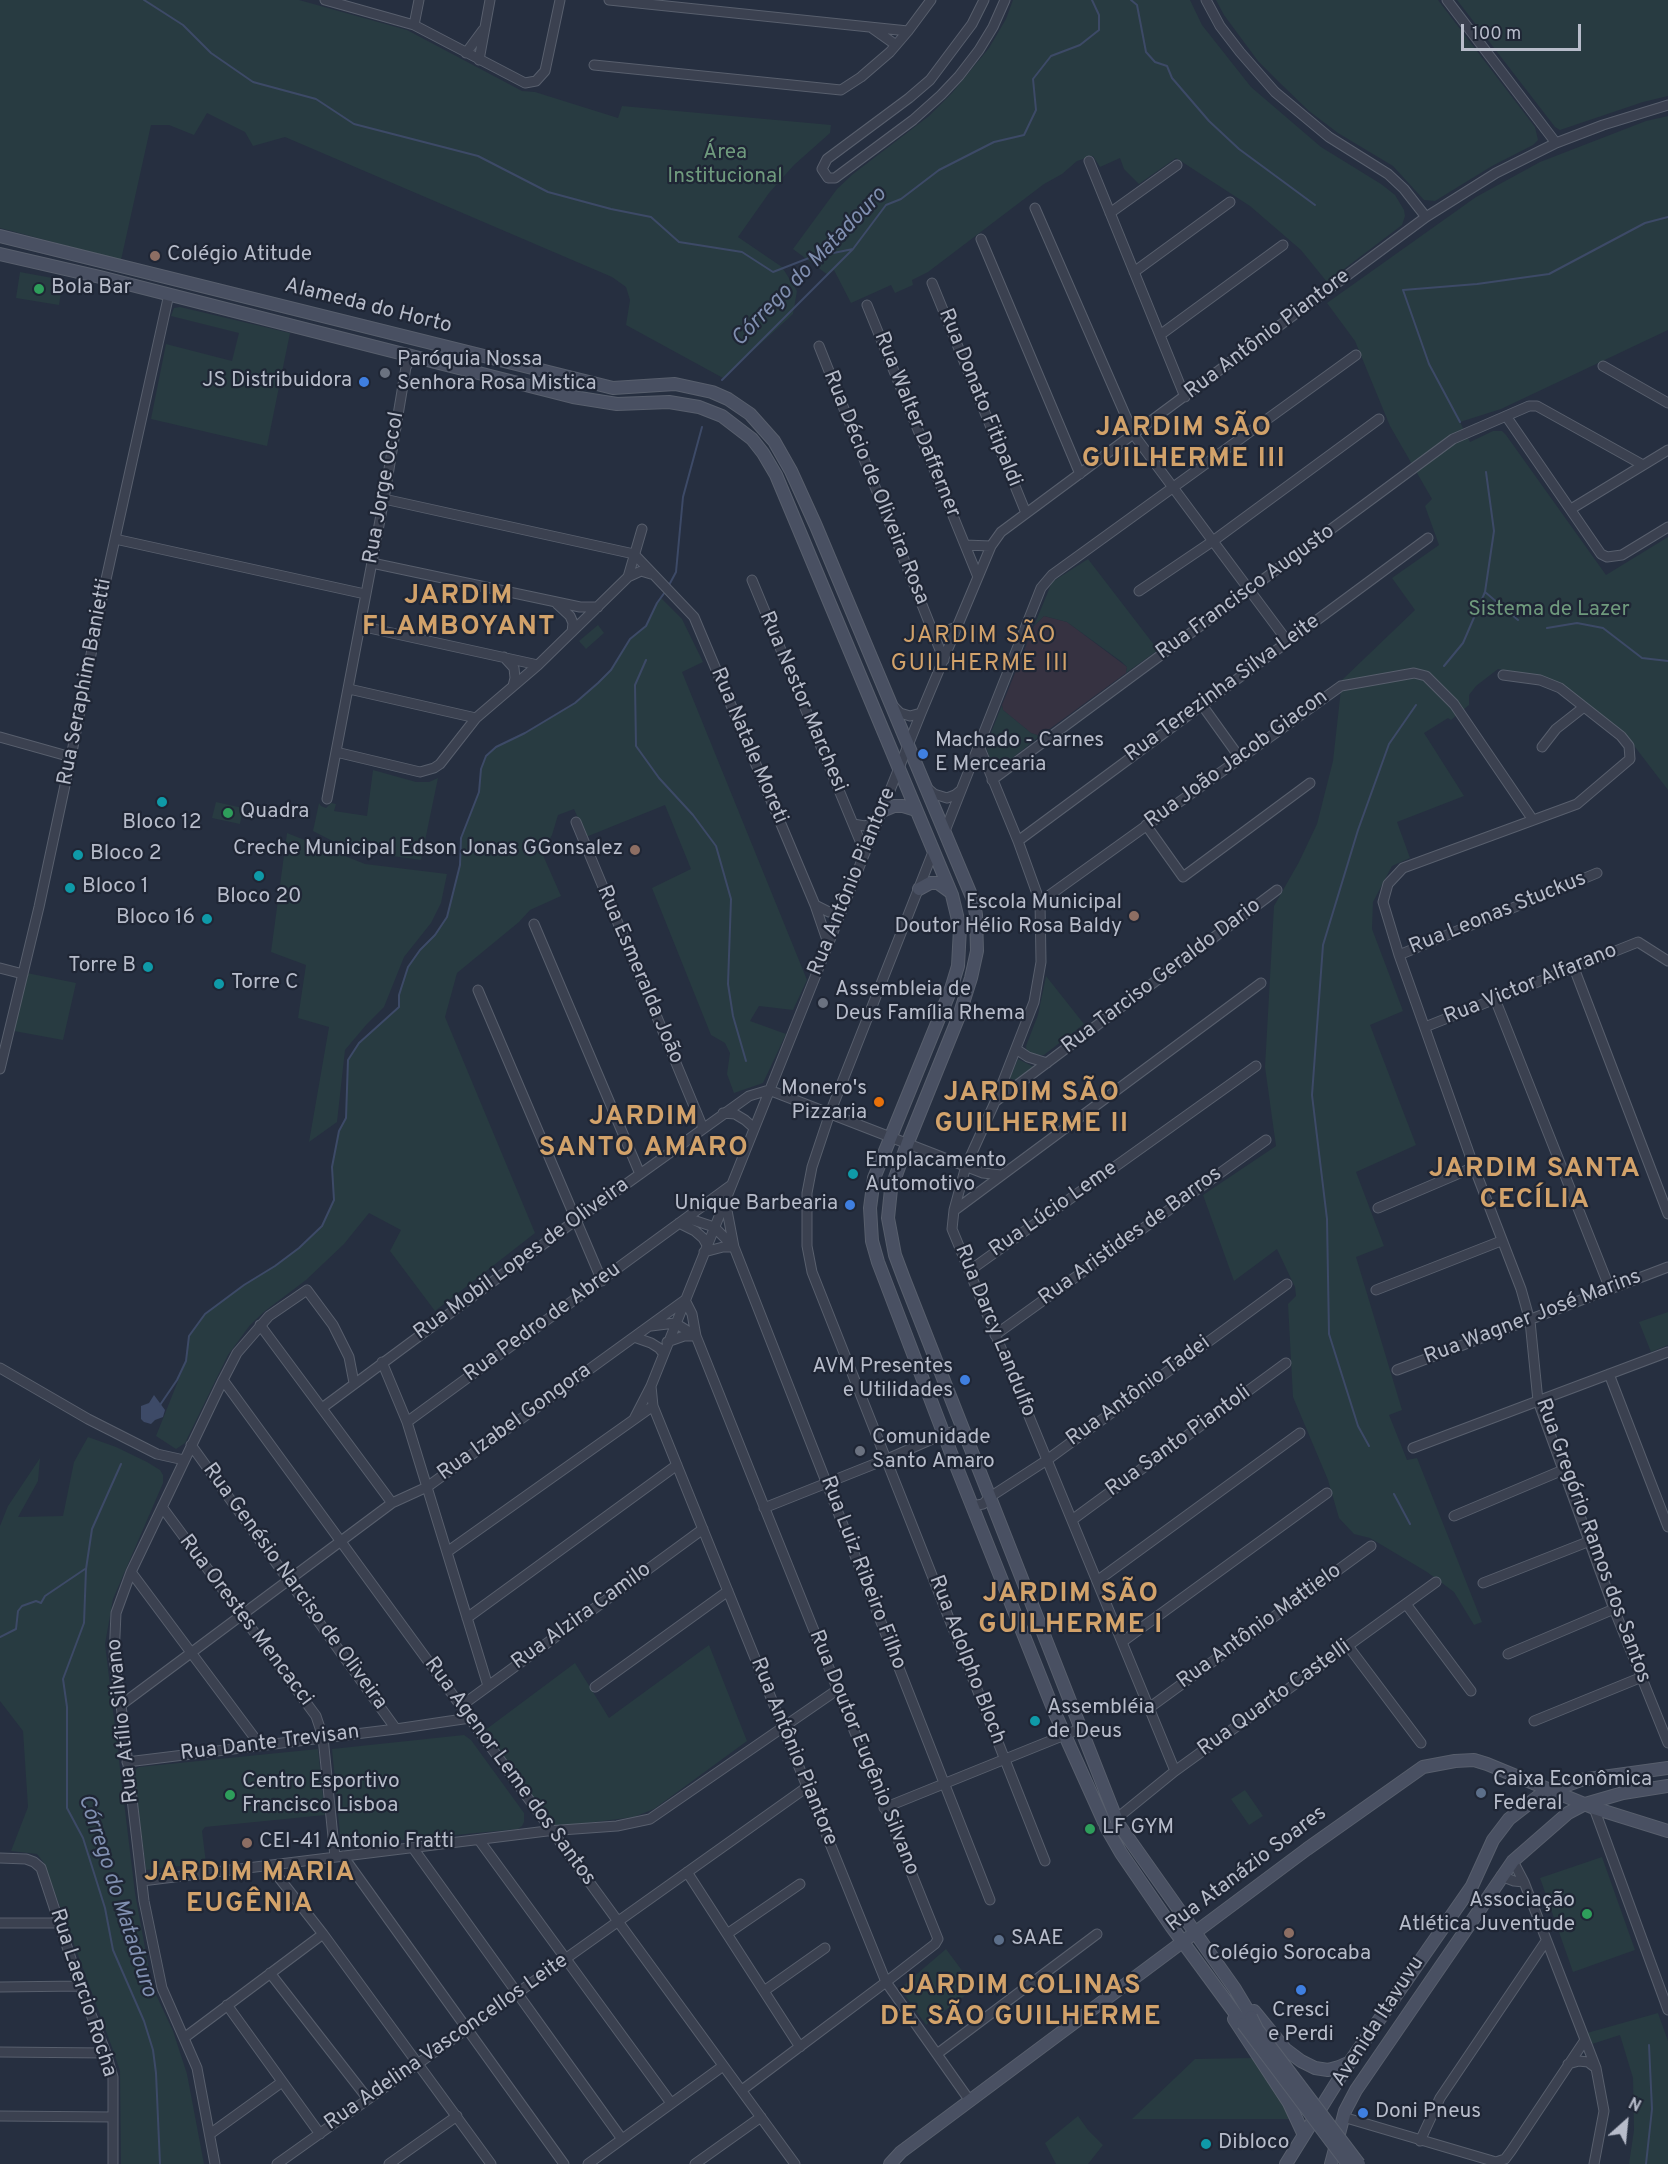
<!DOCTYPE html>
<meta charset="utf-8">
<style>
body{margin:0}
#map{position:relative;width:1668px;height:2164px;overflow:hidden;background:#262f40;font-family:Overpass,sans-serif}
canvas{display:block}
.north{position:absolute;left:1596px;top:2092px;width:60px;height:60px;-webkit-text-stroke:4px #1f2635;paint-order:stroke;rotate:27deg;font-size:16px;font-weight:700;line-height:24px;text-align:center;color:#b7bcca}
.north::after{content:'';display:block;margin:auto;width:21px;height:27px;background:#b7bcca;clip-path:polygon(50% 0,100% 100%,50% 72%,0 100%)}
.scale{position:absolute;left:1461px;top:24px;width:120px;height:27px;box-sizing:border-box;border:3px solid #b7bcca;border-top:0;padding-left:8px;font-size:18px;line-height:21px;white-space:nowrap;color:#b7bcca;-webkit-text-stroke:4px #1f2635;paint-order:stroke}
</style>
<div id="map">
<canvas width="1668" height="2164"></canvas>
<div class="north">N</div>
<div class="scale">100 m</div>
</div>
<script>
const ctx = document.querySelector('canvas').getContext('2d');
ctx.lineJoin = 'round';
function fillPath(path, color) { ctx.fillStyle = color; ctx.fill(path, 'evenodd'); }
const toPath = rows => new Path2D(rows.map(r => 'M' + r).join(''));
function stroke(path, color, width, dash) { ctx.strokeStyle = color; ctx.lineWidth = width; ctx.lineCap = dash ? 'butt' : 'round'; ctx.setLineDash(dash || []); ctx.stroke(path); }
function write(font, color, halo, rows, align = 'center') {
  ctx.font = font + ' Overpass,sans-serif'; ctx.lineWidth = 4.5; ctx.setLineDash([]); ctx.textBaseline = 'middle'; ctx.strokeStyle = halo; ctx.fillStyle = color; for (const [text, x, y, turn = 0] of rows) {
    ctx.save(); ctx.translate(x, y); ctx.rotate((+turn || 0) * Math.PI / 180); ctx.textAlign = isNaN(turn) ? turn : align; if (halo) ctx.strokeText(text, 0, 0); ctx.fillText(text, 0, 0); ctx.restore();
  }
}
fillPath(toPath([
 [1044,616,1067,622,1127,667,1126,673,1040,736,1031,733,1003,710,1002,705,1034,626]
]), '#363241');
fillPath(toPath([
 [0,0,299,0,407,30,522,91,535,92,618,118,622,106,831,125,830,133,794,165,769,193,738,237,782,267,797,291,793,314,723,378,626,325,630,300,626,287,612,277,285,137,253,146,245,132,207,113,194,135,169,125,151,125,121,260,0,228],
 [1013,0,1190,0,1202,25,1251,87,1321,147,1381,184,1395,195,1404,210,1405,216,1402,225,1327,282,1301,250,1250,206,1176,158,1139,184,1124,169,1120,158,1100,167,1093,156,1077,161,1062,174,1044,184,928,272,912,280,913,285,895,293,891,285,851,303,834,270,828,275,793,249,837,189,853,174,929,116,952,93,989,48,1006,19],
 [1216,0,1438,0,1535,127,1538,140,1533,145,1492,166,1435,201,1424,200,1393,166,1338,133,1309,111,1281,84,1258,61,1224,15],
 [1457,0,1668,0,1668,96,1643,102,1560,130,1555,127],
 [1668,116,1668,330,1501,409,1460,422,1470,442,1493,431,1502,431,1506,435,1606,575,1668,537,1668,790,1625,734,1570,690,1549,680,1498,669,1476,686,1469,695,1469,705,1451,720,1448,718,1424,733,1464,796,1397,822,1410,858,1392,866,1373,902,1372,929,1403,1011,1370,1025,1416,1145,1356,1172,1384,1246,1356,1257,1402,1410,1389,1415,1407,1460,1417,1458,1448,1536,1482,1622,1474,1625,1454,1592,1427,1572,1370,1538,1354,1534,1339,1518,1328,1480,1293,1397,1288,1304,1296,1296,1295,1287,1277,1249,1234,1281,1203,1195,1276,1146,1265,1067,1274,906,1299,862,1317,824,1333,761,1342,680,1415,610,1392,578,1439,545,1425,506,1432,499,1390,426,1355,341,1327,303,1476,197,1540,162,1646,121],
 [20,272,63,280,59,305,16,298],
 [180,307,290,333,267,446,151,419,166,344,232,361,239,333,171,316,174,308],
 [1088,559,1158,650,1126,673,1127,667,1122,662,1067,622,1044,616,1034,626,1052,582],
 [661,598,682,619,703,662,682,672,807,980,793,1010,759,1006,750,1021,786,1034,763,1083,734,1093,727,1074,730,1053,725,1043,711,1035,652,888,691,869,665,805,586,837,574,809,558,815,552,835,542,853,561,896,530,910,519,922,457,973,445,1017,535,1233,435,1311,390,1251,401,1230,369,1213,344,1244,306,1280,265,1311,250,1325,228,1355,185,1443,176,1449,156,1436,186,1361,189,1336,205,1314,244,1285,275,1266,299,1248,322,1226,334,1200,332,1167,339,1131,346,1118,348,1060,359,1043,399,1007,399,995,408,967,420,950,435,935,447,917,460,865,461,838,479,792,481,769,486,756,496,747,525,733,575,703,598,683,611,670,630,639,646,626,657,603],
 [598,625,604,633,586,649,579,641],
 [1002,705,1003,710,1031,733,1040,736,1002,766,996,765,990,761,986,745],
 [373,770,416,782,429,782,438,778,421,860,350,850,313,831,319,803,321,806,326,808,331,803,336,804,334,811,367,816],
 [216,802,243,808,240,824,212,818],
 [287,833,365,864,447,874,441,903,431,923,404,957,384,1007,366,1025,345,1050,337,1122,309,1142,329,1027,298,1018,306,965,271,952],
 [27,973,76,983,63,1040,14,1031],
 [1046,976,1084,1024,1044,1055,1031,1055,1027,1053,1026,1046,1038,1015],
 [1018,1059,1034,1067,1039,1066,1007,1090,1005,1089],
 [1668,1312,1668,1345,1651,1352,1639,1322],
 [88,1437,116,1447,147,1462,160,1470,163,1475,163,1483,113,1599,105,1644,135,1893,152,1986,173,2031,187,2074,204,2164,121,2164,120,2071,113,2050,44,1863,37,1854,11,1851,28,1807,23,1731,0,1701,0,1526,8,1506,40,1458,38,1481,18,1517,63,1516,74,1462],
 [709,1645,747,1741,654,1809,634,1817,556,1827,484,1731,575,1663,609,1718],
 [464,1735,471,1740,524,1813,524,1822,522,1826,518,1829,341,1846,332,1749],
 [318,1749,325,1815,205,1827,202,1831,206,1863,146,1870,134,1775,135,1770,139,1767],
 [1245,1790,1263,1816,1249,1825,1231,1799],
 [1602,1857,1635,1950,1573,1972,1540,1878],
 [946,1949,975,1988,926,2025,902,1991,903,1986],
 [1658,2013,1668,2041,1668,2164,1629,2164,1634,2130,1633,2078,1620,2035,1592,2044,1587,2033],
 [1252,2058,1280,2098,1289,2119,1132,2119,1195,2059],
 [1078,2116,1088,2130,1103,2145,1088,2164,1056,2164,1045,2143]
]), '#283b41');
fillPath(toPath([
 [154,1395,165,1410,163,1417,155,1420,151,1424,144,1422,141,1419,141,1406,149,1403]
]), '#3d4a67');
stroke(toPath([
 [144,0,183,25,211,53,253,82,316,99,354,124,478,156,548,192,611,209,651,217,679,242,742,252,773,272,809,258,853,249],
 [1131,0,1137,5,1146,52,1155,62,1167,66,1172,78,1209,121,1239,149,1315,205],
 [722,380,853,249,886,205,901,199,939,170,994,142,1024,135,1036,110,1033,79,1051,56,1080,45,1099,30,1099,15,1092,0],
 [1460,422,1429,364,1403,290,1477,284,1549,274,1645,223,1668,217],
 [668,587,676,572,683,497,702,427],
 [1485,592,1518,620],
 [1547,628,1577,623,1603,628,1642,658,1668,661],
 [646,660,635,685,636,746,659,778,693,815,716,846,731,899,728,984,733,1016,746,1061],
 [1444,666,1463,643,1485,592,1494,531,1486,472],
 [160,1405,177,1380,186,1361,189,1336,205,1314,244,1285,275,1266,299,1248,322,1226,334,1200,332,1167,339,1131,346,1118,348,1060,359,1043,399,1007,399,995,408,967,420,950,435,935,447,917,460,865,461,838,479,792,481,769,486,756,496,747,525,733,575,703,598,683,611,670,630,639,646,626,657,603,665,592],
 [1369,1446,1358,1426,1329,1334,1327,1219,1312,1095,1323,945,1358,830,1389,744,1416,705],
 [121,1464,92,1529,86,1569,84,1623,63,1679,67,1707,67,1808,83,1838,105,1908,113,1950,144,2021,153,2050,156,2073,160,2164],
 [1394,1494,1410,1524],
 [0,1637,16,1629,18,1611,22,1606,36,1601,41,1603,45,1596,85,1569],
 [1646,2164,1652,2109,1649,2045]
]), '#3d4a67', 2);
const street = toPath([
 [325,0,414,25,525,83,536,81,545,71,560,0],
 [609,0,908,31],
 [984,0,972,24,930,80,909,98,827,159,822,169,828,178,835,178,913,120,941,95,959,76,979,50,993,27,1005,0],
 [1206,0,1220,26,1240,52,1275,92,1329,137,1388,174,1404,189,1426,217],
 [1447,0,1556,143],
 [414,25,419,0],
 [872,28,896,45],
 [466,53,483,30],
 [479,60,490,0],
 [594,65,841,90,861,77,890,52,908,31,931,0],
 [1089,161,1185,397],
 [1035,208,1134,435,1288,642],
 [1110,213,1177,165],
 [981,239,1080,474],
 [1134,272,1230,202],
 [932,283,1026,513],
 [867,305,978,577],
 [1160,335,1283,245],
 [819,346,944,660],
 [1603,366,1668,403],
 [1506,416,1601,554,1607,557,1622,555,1668,527],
 [384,499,634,554,694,617,815,905,828,943],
 [1571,509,1668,450],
 [115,539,365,594],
 [965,545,991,546],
 [372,563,580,607,598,607],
 [628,577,642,529],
 [752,580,865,853],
 [1139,591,1213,541,1379,419],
 [557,604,570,616,573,623,572,632],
 [360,626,538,665],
 [932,630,945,631,957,627],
 [504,657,514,668,515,678,513,686],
 [1503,675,1540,680,1560,688,1621,736,1629,746,1630,759,1577,804,1403,868,1388,884,1383,902,1399,955,1474,1167,1521,1289,1530,1321,1538,1401,1614,1609,1668,1743],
 [349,689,476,718],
 [1202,705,1240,758],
 [894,707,900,713,910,716,921,713],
 [0,737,71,757],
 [979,746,1018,841,1040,902,1041,962,1034,1002,995,1102,966,1166,954,1210,952,1229,1175,1771],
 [1542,747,1556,729,1584,707],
 [336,752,420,772,434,768,440,764,476,718,538,665,628,577,641,571,651,574],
 [992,780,1453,439,1529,406,1537,406,1643,465],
 [927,788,934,794,947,798,955,795,960,791],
 [327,799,384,499,406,367,411,359,416,357],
 [576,822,703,1128],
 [853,824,865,826,877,822],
 [1146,825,1183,877,1310,783],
 [945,831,1041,588,1052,575,1356,355],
 [1018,841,1428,538],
 [933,852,830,1113,812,1167,807,1193,807,1246,812,1272,1045,1861],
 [1040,902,1341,686,1414,673,1426,676,1454,704,1533,820],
 [815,905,829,912,842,910],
 [534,924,640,1174],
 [1399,955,1597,873],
 [0,968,23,974],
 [1574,968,1668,1214],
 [478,990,602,1281],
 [1495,999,1610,1289],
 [1425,1027,1638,942,1668,961],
 [1016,1049,1028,1057,1047,1063],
 [0,1069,39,907,71,757,103,593,169,294],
 [996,1101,1277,890],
 [723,1113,735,1114,745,1120,754,1128],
 [1378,1208,1474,1167],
 [955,1210,1261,983],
 [687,1218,714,1227,734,1247,990,1900],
 [679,1223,695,1231,703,1238,707,1245],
 [704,1252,723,1247,734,1247,725,1200],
 [969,1271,1256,1066],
 [1376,1290,1501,1241],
 [260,1325,392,1503],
 [651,1326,675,1323,696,1336],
 [995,1335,1266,1140],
 [634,1337,651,1343,659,1348,663,1353],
 [667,1342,684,1336,696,1336],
 [382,1362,407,1422,488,1686],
 [0,1368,88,1419,157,1454,184,1460],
 [1397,1370,1668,1267],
 [1609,1374,1668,1527],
 [223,1380,795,2164],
 [322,1408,576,1220,749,1096,769,1090,983,1173,1001,1175],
 [634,1419,651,1386],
 [407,1422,730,1186],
 [191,1445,396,1729],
 [1413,1448,1668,1352],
 [972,1506,983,1504,990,1497,1047,1460,1287,1284],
 [162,1507,316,1716,323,1737,335,1857],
 [764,1508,887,1459,944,1434,963,1429],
 [1454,1516,1563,1470],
 [1072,1520,1286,1363],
 [447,1552,653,1406],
 [131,1572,260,1745],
 [1097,1581,1300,1433],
 [1483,1583,1590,1541],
 [1406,1604,1471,1691],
 [467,1618,677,1465],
 [1122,1642,1327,1493],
 [1348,1646,1421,1743],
 [1508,1654,1614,1609],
 [595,1687,728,1591],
 [121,1705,392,1503,427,1487,685,1300,692,1314,696,1336,753,1479,938,1939,935,1944,886,1982,742,2090],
 [461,1706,703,1529],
 [1149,1708,1371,1546],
 [1534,1721,1642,1677],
 [127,1762,396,1729,470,1718],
 [884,1808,1082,1728],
 [1594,1808,1668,2010],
 [1116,1819,1175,1771,1436,1582],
 [479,1840,671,2103],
 [413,1848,622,2139],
 [343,1856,564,2164],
 [0,1858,26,1859,34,1862,41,1868,80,1986,106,2053,113,2077,113,2164],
 [1513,1861,1524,1882,1596,2068,1604,2111,1594,2164],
 [269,1865,323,1934,491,2164],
 [687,1872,800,2047],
 [1501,1876,1514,1881,1524,1882],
 [142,1881,547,1831,617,1826,650,1819,837,1690],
 [0,1923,59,1923],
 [727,1934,800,1884],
 [270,1973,368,2099],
 [0,1987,80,1986],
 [764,1991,825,1948],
 [227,2005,320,2134],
 [184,2038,323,1934],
 [0,2052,106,2053],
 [937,2054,1097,1934],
 [1568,2064,1579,2061,1588,2062,1596,2068],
 [970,2101,886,1982,653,1406,651,1386,921,713,991,546,1001,532,1426,217,1496,173,1556,143,1603,125,1668,105],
 [0,2116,113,2117],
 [1343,2117,1496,2162,1505,2159,1511,2151,1585,2040],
 [210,2134,282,2082],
 [1420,2141,1440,2098,1546,1941],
 [215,2164,197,2068,162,1988,144,1901,121,1705,114,1658,116,1613,131,1572,223,1380,237,1353,269,1316,307,1290,333,1325,349,1357,354,1383],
 [277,2164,807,1787],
 [389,2164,457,2116],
 [588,2164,723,2066],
 [695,2164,761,2117]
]);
const secondary = toPath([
 [0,236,613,388,675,384,712,392,728,399,750,414,774,441,791,471,816,526,974,902,976,915,977,951,971,978,959,1016,908,1142,891,1189,888,1218,895,1255,904,1279,1116,1818],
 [0,254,100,277,573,397,617,404,669,402,699,407,722,416,752,439,763,453,776,475,952,895,960,928,958,966,951,989,874,1178,870,1208,872,1241,878,1262,951,1453,1054,1711,1104,1822],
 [882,811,894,806,903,806,916,810],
 [919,889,930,883,938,883,949,891],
 [1117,1822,1235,1989,1256,2024],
 [1106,1827,1121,1853,1171,1926,1243,2024],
 [1254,2011,1285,2049,1301,2061,1315,2068,1328,2070,1339,2067,1350,2062],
 [1234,2019,1289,2103,1303,2133],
 [890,2164,901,2152,1307,1849,1423,1767,1455,1761,1474,1760,1487,1764,1594,1808,1668,1831],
 [1286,2164,1347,2066,1472,1886,1493,1840,1509,1819,1540,1795,1581,1780,1668,1768],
 [1331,2164,1345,2111,1356,2090,1513,1861,1568,1813,1585,1804,1623,1793,1668,1786]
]);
stroke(street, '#585f6d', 11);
stroke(secondary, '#585f6d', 14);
stroke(street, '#3b4150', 9);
stroke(secondary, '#495062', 12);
const secondaryBridge = toPath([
 [1251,2017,1257,2029,1359,2164],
 [1243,2024,1348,2164]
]);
stroke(secondaryBridge, '#585f6d', 14, []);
stroke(secondaryBridge, '#495062', 12);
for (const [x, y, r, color] of [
 [155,256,6,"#8d6e63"],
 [39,289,6,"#2e9e5b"],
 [385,373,6,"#6b7280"],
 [364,382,6,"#3f7fe0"],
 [923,754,6,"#3f7fe0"],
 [162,802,6,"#0f9aa8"],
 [228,813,6,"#2e9e5b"],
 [635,850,6,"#8d6e63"],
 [78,855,6,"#0f9aa8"],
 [259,876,6,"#0f9aa8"],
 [70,888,6,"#0f9aa8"],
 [1134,916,6,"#8d6e63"],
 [207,919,6,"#0f9aa8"],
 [148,967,6,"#0f9aa8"],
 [219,984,6,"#0f9aa8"],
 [823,1003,6,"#6b7280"],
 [879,1102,6,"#e8710a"],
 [853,1174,6,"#0f9aa8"],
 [850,1205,6,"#3f7fe0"],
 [965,1380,6,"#3f7fe0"],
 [860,1451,6,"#6b7280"],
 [1035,1721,6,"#0f9aa8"],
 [1481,1793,6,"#5c6f8a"],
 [230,1795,6,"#2e9e5b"],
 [1090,1829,6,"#2e9e5b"],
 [247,1843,6,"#8d6e63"],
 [1587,1914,6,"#2e9e5b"],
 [1289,1933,6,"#8d6e63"],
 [999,1940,6,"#5c6f8a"],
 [1301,1990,6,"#3f7fe0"],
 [1363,2113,6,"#3f7fe0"],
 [1206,2144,6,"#0f9aa8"]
]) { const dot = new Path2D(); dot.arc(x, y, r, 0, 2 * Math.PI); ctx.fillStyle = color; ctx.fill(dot); stroke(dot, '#1f2635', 2); }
write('21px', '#6f9a7d', '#1f2635', [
 ["Área",725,154],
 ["Institucional",725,178],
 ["Sistema de Lazer",1549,611]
]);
write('21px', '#b7bcca', '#1f2635', [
 ["Colégio Atitude",167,256],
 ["Bola Bar",51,289],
 ["Paróquia Nossa",397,361],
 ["Senhora Rosa Mistica",397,385],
 ["JS Distribuidora",352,382,"right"],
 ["Machado - Carnes",935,742],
 ["E Mercearia",935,766],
 ["Quadra",240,813],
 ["Bloco 12",162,824,"center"],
 ["Creche Municipal Edson Jonas GGonsalez",623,850,"right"],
 ["Bloco 2",90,855],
 ["Bloco 1",82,888],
 ["Bloco 20",259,898,"center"],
 ["Escola Municipal",1122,904,"right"],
 ["Doutor Hélio Rosa Baldy",1122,928,"right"],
 ["Bloco 16",195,919,"right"],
 ["Torre B",136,967,"right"],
 ["Torre C",231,984],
 ["Assembleia de",835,991],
 ["Deus Família Rhema",835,1015],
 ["Monero's",867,1090,"right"],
 ["Pizzaria",867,1114,"right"],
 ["Emplacamento",865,1162],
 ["Automotivo",865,1186],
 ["Unique Barbearia",838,1205,"right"],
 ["AVM Presentes",953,1368,"right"],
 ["e Utilidades",953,1392,"right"],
 ["Comunidade",872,1439],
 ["Santo Amaro",872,1463],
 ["Assembléia",1047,1709],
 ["de Deus",1047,1733],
 ["Caixa Econômica",1493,1781],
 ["Federal",1493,1805],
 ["Centro Esportivo",242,1783],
 ["Francisco Lisboa",242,1807],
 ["LF GYM",1102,1829],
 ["CEI-41 Antonio Fratti",259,1843],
 ["Associação",1575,1902,"right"],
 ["Atlética Juventude",1575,1926,"right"],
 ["SAAE",1011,1940],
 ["Colégio Sorocaba",1289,1955,"center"],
 ["Cresci",1301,2012,"center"],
 ["e Perdi",1301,2036,"center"],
 ["Doni Pneus",1375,2113],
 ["Dibloco",1218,2144]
], 'left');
write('21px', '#b7bcca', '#1f2635', [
 ["Alameda do Horto",368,307,14],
 ["Rua Antônio Piantore",1268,335,-37],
 ["Rua Donato Fitipaldi",979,398,68],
 ["Rua Walter Dafferner",916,425,68],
 ["Rua Jorge Occol",385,488,-80],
 ["Rua Décio de Oliveira Rosa",875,488,68],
 ["Rua Francisco Augusto",1246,593,-36],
 ["Rua Seraphim Banietti",86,682,-79],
 ["Rua Terezinha Silva Leite",1223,689,-36],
 ["Rua Nestor Marchesi",802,702,67],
 ["Rua Natale Moreti",748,746,67],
 ["Rua João Jacob Giacon",1237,760,-36],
 ["Rua Antônio Piantore",853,882,-68],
 ["Rua Leonas Stuckus",1498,914,-22],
 ["Rua Esmeralda João",639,975,67],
 ["Rua Tarciso Geraldo Dario",1162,977,-37],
 ["Rua Victor Alfarano",1531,985,-22],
 ["Rua Lúcio Leme",1054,1210,-35],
 ["Rua Aristides de Barros",1131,1237,-36],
 ["Rua Mobil Lopes de Oliveira",522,1260,-36],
 ["Rua Wagner José Marins",1533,1318,-21],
 ["Rua Pedro de Abreu",543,1323,-36],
 ["Rua Darcy Landulfo",994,1331,68],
 ["Rua Antônio Tadei",1139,1392,-36],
 ["Rua Izabel Gongora",515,1423,-36],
 ["Rua Santo Piantoli",1179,1442,-36],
 ["Rua Gregório Ramos dos Santos",1592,1541,70],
 ["Rua Luiz Ribeiro Filho",862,1573,69],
 ["Rua Genésio Narciso de Oliveira",294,1587,54],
 ["Rua Alzira Camilo",582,1617,-36],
 ["Rua Orestes Mencacci",245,1621,53],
 ["Rua Antônio Mattielo",1260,1627,-36],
 ["Rua Adolpho Bloch",966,1660,69],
 ["Rua Quarto Castelli",1275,1699,-36],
 ["Rua Atílio Silvano",124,1721,-96],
 ["Rua Dante Trevisan",270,1744,-7],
 ["Rua Antônio Piantore",793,1752,68],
 ["Rua Doutor Eugênio Silvano",863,1753,68],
 ["Rua Agenor Leme dos Santos",509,1772,54],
 ["Rua Atanázio Soares",1247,1870,-37],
 ["Rua Laercio Rocha",82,1993,72],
 ["Avenida Itavuvu",1379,2022,-57],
 ["Rua Adelina Vasconcellos Leite",447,2043,-35]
]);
write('italic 22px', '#808fb0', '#1f2635', [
 ["Córrego do Matadouro",810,268,-46],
 ["Córrego do Matadouro",116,1896,72]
]);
ctx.letterSpacing = '1.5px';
write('24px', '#d2a26a', '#1f2635', [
 ["JARDIM SÃO",980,637],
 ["GUILHERME III",980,665]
]);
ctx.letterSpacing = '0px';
ctx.letterSpacing = '1.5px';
write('bold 27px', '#d2a26a', '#1f2635', [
 ["JARDIM SÃO",1184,430],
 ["GUILHERME III",1184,461],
 ["JARDIM",459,598],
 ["FLAMBOYANT",459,629],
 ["JARDIM SÃO",1032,1095],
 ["GUILHERME II",1032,1126],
 ["JARDIM",644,1119],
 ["SANTO AMARO",644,1150],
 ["JARDIM SANTA",1535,1171],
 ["CECÍLIA",1535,1202],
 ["JARDIM SÃO",1071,1596],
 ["GUILHERME I",1071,1627],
 ["JARDIM MARIA",250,1875],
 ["EUGÊNIA",250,1906],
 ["JARDIM COLINAS",1021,1988],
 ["DE SÃO GUILHERME",1021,2019]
]);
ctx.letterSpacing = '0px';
</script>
